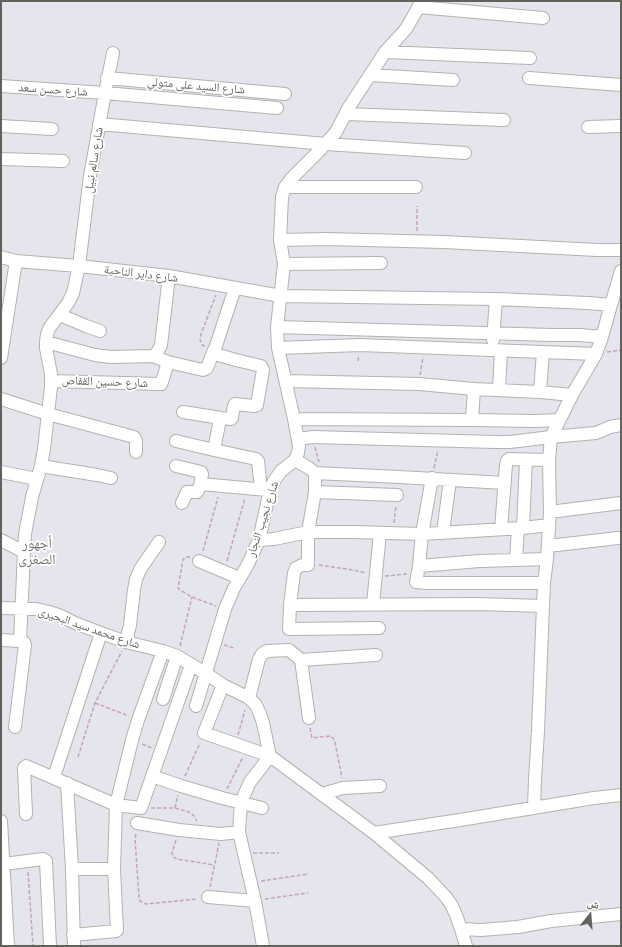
<!DOCTYPE html>
<meta charset="utf-8">
<style>
body{margin:0}
#map{position:relative;width:622px;height:947px;overflow:hidden;background:#e5e6ed;font-family:"IBM Plex Sans","Noto Naskh Arabic",sans-serif}
canvas{display:block}
.frame{position:absolute;inset:0;border:2px solid #63615c;pointer-events:none}
.north{position:absolute;left:570px;top:895px;width:40px;height:40px;-webkit-text-stroke:3px #fff;paint-order:stroke;rotate:17deg;font-size:11px;font-weight:700;line-height:16px;text-align:center;color:#63615c}
.north::after{content:'';display:block;margin:auto;width:14px;height:18px;background:#63615c;clip-path:polygon(50% 0,100% 100%,50% 72%,0 100%)}
</style>
<div id="map">
<canvas width="622" height="947"></canvas>
<div class="frame"></div>
<div class="north">ش</div>
</div>
<script>
const ctx = document.querySelector('canvas').getContext('2d');
ctx.lineJoin = 'round';
const toPath = rows => new Path2D(rows.map(r => 'M' + r).join(''));
function stroke(path, color, width, dash) { ctx.strokeStyle = color; ctx.lineWidth = width; ctx.lineCap = dash ? 'butt' : 'round'; ctx.setLineDash(dash || []); ctx.stroke(path); }
function write(font, color, halo, rows, align = 'center') {
  ctx.font = font + ' "IBM Plex Sans","Noto Naskh Arabic",sans-serif'; ctx.lineWidth = 3.5; ctx.setLineDash([]); ctx.textBaseline = 'middle'; ctx.strokeStyle = halo; ctx.fillStyle = color; for (const [text, x, y, turn = 0] of rows) {
    ctx.save(); ctx.translate(x, y); ctx.rotate((+turn || 0) * Math.PI / 180); ctx.textAlign = isNaN(turn) ? turn : align; if (halo) ctx.strokeText(text, 0, 0); ctx.fillText(text, 0, 0); ctx.restore();
  }
}
const minor = toPath([
 [418,7,543,18],
 [385,52,530,58],
 [370,75,453,80],
 [107,78,285,94],
 [529,78,621,85],
 [1,86,105,93,277,108],
 [346,114,504,120],
 [99,124,326,144,465,153],
 [1,126,52,129],
 [588,127,621,126],
 [1,159,63,161],
 [285,187,416,187],
 [280,240,282,197,285,187,291,179,319,151,336,132,349,107,370,75,385,52,406,29,422,1],
 [1,257,16,261,79,266,169,276,281,296,496,299,588,303,611,305,602,337,596,354,572,395,551,437,549,460,550,512,547,559,544,583,543,606,478,604,290,605],
 [284,264,381,263],
 [611,305,621,271],
 [60,315,86,326,100,331],
 [277,327,552,335,580,335,602,337],
 [493,340,496,299],
 [46,342,95,355,111,357,153,356,168,362,203,370,207,368,214,350],
 [278,348,360,345,543,352],
 [153,356,157,353,161,345,169,276],
 [1,358,16,261],
 [51,381,161,384,162,382,168,362],
 [286,381,419,384,474,389,540,392,572,395],
 [499,390,501,351],
 [540,392,543,352,596,354],
 [1,399,48,414,134,437,136,441,136,452],
 [183,412,221,418],
 [294,419,472,420,534,421,559,420],
 [472,420,474,389],
 [298,439,313,437,495,442,510,442,551,437,596,433,610,427,621,425],
 [176,441,214,450,256,459,258,461,261,489],
 [214,450,220,419,221,418,231,419,232,418,234,406,235,404,254,406,257,405,263,370,261,366,236,360,215,354,214,352,235,288],
 [295,460,309,468,315,473,399,477,505,483],
 [41,466,97,475,111,478],
 [176,466,201,472,202,474,200,486],
 [1,472,37,479],
 [315,473,315,492,308,532,308,565,302,565,296,568,294,573,290,605,289,629,379,628],
 [432,478,422,534,419,566,416,582,426,583,544,583],
 [315,492,397,495],
 [182,503,187,492,197,492,201,484,267,490],
 [550,512,621,503],
 [523,528,526,460],
 [501,529,506,465,507,461,509,459,549,460],
 [443,532,450,480],
 [1,540,24,552],
 [259,540,274,539,308,532,354,532,422,534,523,528,549,525],
 [548,546,618,538],
 [516,560,518,528],
 [199,561,239,578],
 [419,566,480,561,547,559],
 [373,604,380,533],
 [1,608,36,609,49,612,61,616,75,623,101,633,126,642,163,651,177,656,205,673,223,685,249,698,256,705,260,714,263,723,270,756],
 [1,640,20,641,24,642,25,645,15,727],
 [20,641,24,552,25,534,32,497,41,466,44,449,51,387,51,374,46,348,46,342,47,334,50,327,68,303,73,293,79,266,90,176,105,93,113,53],
 [126,642,130,625,134,590,136,579,141,568,159,542],
 [301,660,376,655],
 [223,685,204,733,270,756,374,833,428,878,445,896,451,904,456,915,461,929,481,930,518,927,551,921,621,914],
 [249,698,259,659,262,654,267,651,289,650,301,660,309,718],
 [163,699,177,656],
 [196,706,225,609,234,588,247,566,259,540,270,490,274,481,281,471,295,460,298,453,299,446,294,419,278,348,277,327,284,264,280,240,326,239,444,242,597,250,621,250],
 [152,776,181,786,222,798,262,808],
 [54,777,101,633],
 [67,783,72,869,74,946],
 [322,794,343,788,380,786],
 [534,808,535,779,538,731,543,606],
 [26,814,24,768,26,766,116,805,141,808,191,665],
 [1,821,8,946],
 [137,823,179,830,221,834,239,832],
 [374,833,460,820,594,798,621,795],
 [4,864,43,859,46,861,50,946],
 [72,869,114,869],
 [208,897,255,901],
 [461,929,466,946],
 [73,935,116,931,117,930,114,869,116,805,132,740,138,720,163,651],
 [263,946,255,901,239,832,241,802,250,782,270,756]
]);
stroke(minor, '#b3b2ad', 14);
stroke(toPath([
 [417,231,417,206],
 [205,346,202,345,200,339,201,334,216,295],
 [607,352,621,350],
 [358,361,359,355],
 [420,375,423,357],
 [315,447,319,462],
 [434,468,438,450],
 [394,523,396,505],
 [203,551,218,497],
 [190,557,185,557,183,560,178,588,180,590,192,597,216,606],
 [227,561,245,498],
 [319,565,353,570,366,573],
 [385,576,408,574],
 [224,645,234,648],
 [180,646,192,597],
 [95,703,129,716],
 [310,728,312,738,329,736,333,738,335,742,342,778],
 [238,735,245,710],
 [142,744,152,748],
 [78,757,95,703,122,651],
 [185,776,200,743],
 [227,789,243,757],
 [151,808,175,808,189,812,194,816,197,821],
 [175,808,178,795],
 [136,834,135,839,139,897,140,901,146,904,197,899],
 [176,840,172,853,173,857,177,859,214,865],
 [253,853,279,853],
 [28,872,33,946],
 [261,881,309,874],
 [210,887,219,843],
 [265,899,308,893]
]), '#c7a2ba', 1.5, [4, 2]);
stroke(minor, '#fff', 12);
write('12px', '#63615c', '#fff', [
 ["شارع السيد على متولي",196,86,5],
 ["شارع حسن سعد",53,90,4],
 ["شارع سالم نبيل",94,160,-81],
 ["شارع داير الناحية",141,274,7],
 ["شارع حسين القفاص",105,382,2],
 ["شارع نجيب النجار",263,519,-72],
 ["شارع محمد سيد البحيرى",89,628,19]
]);
write('14px', '#75726e', '#fff', [
 ["أجهور",37,544],
 ["الصغرى",37,560]
]);
</script>
